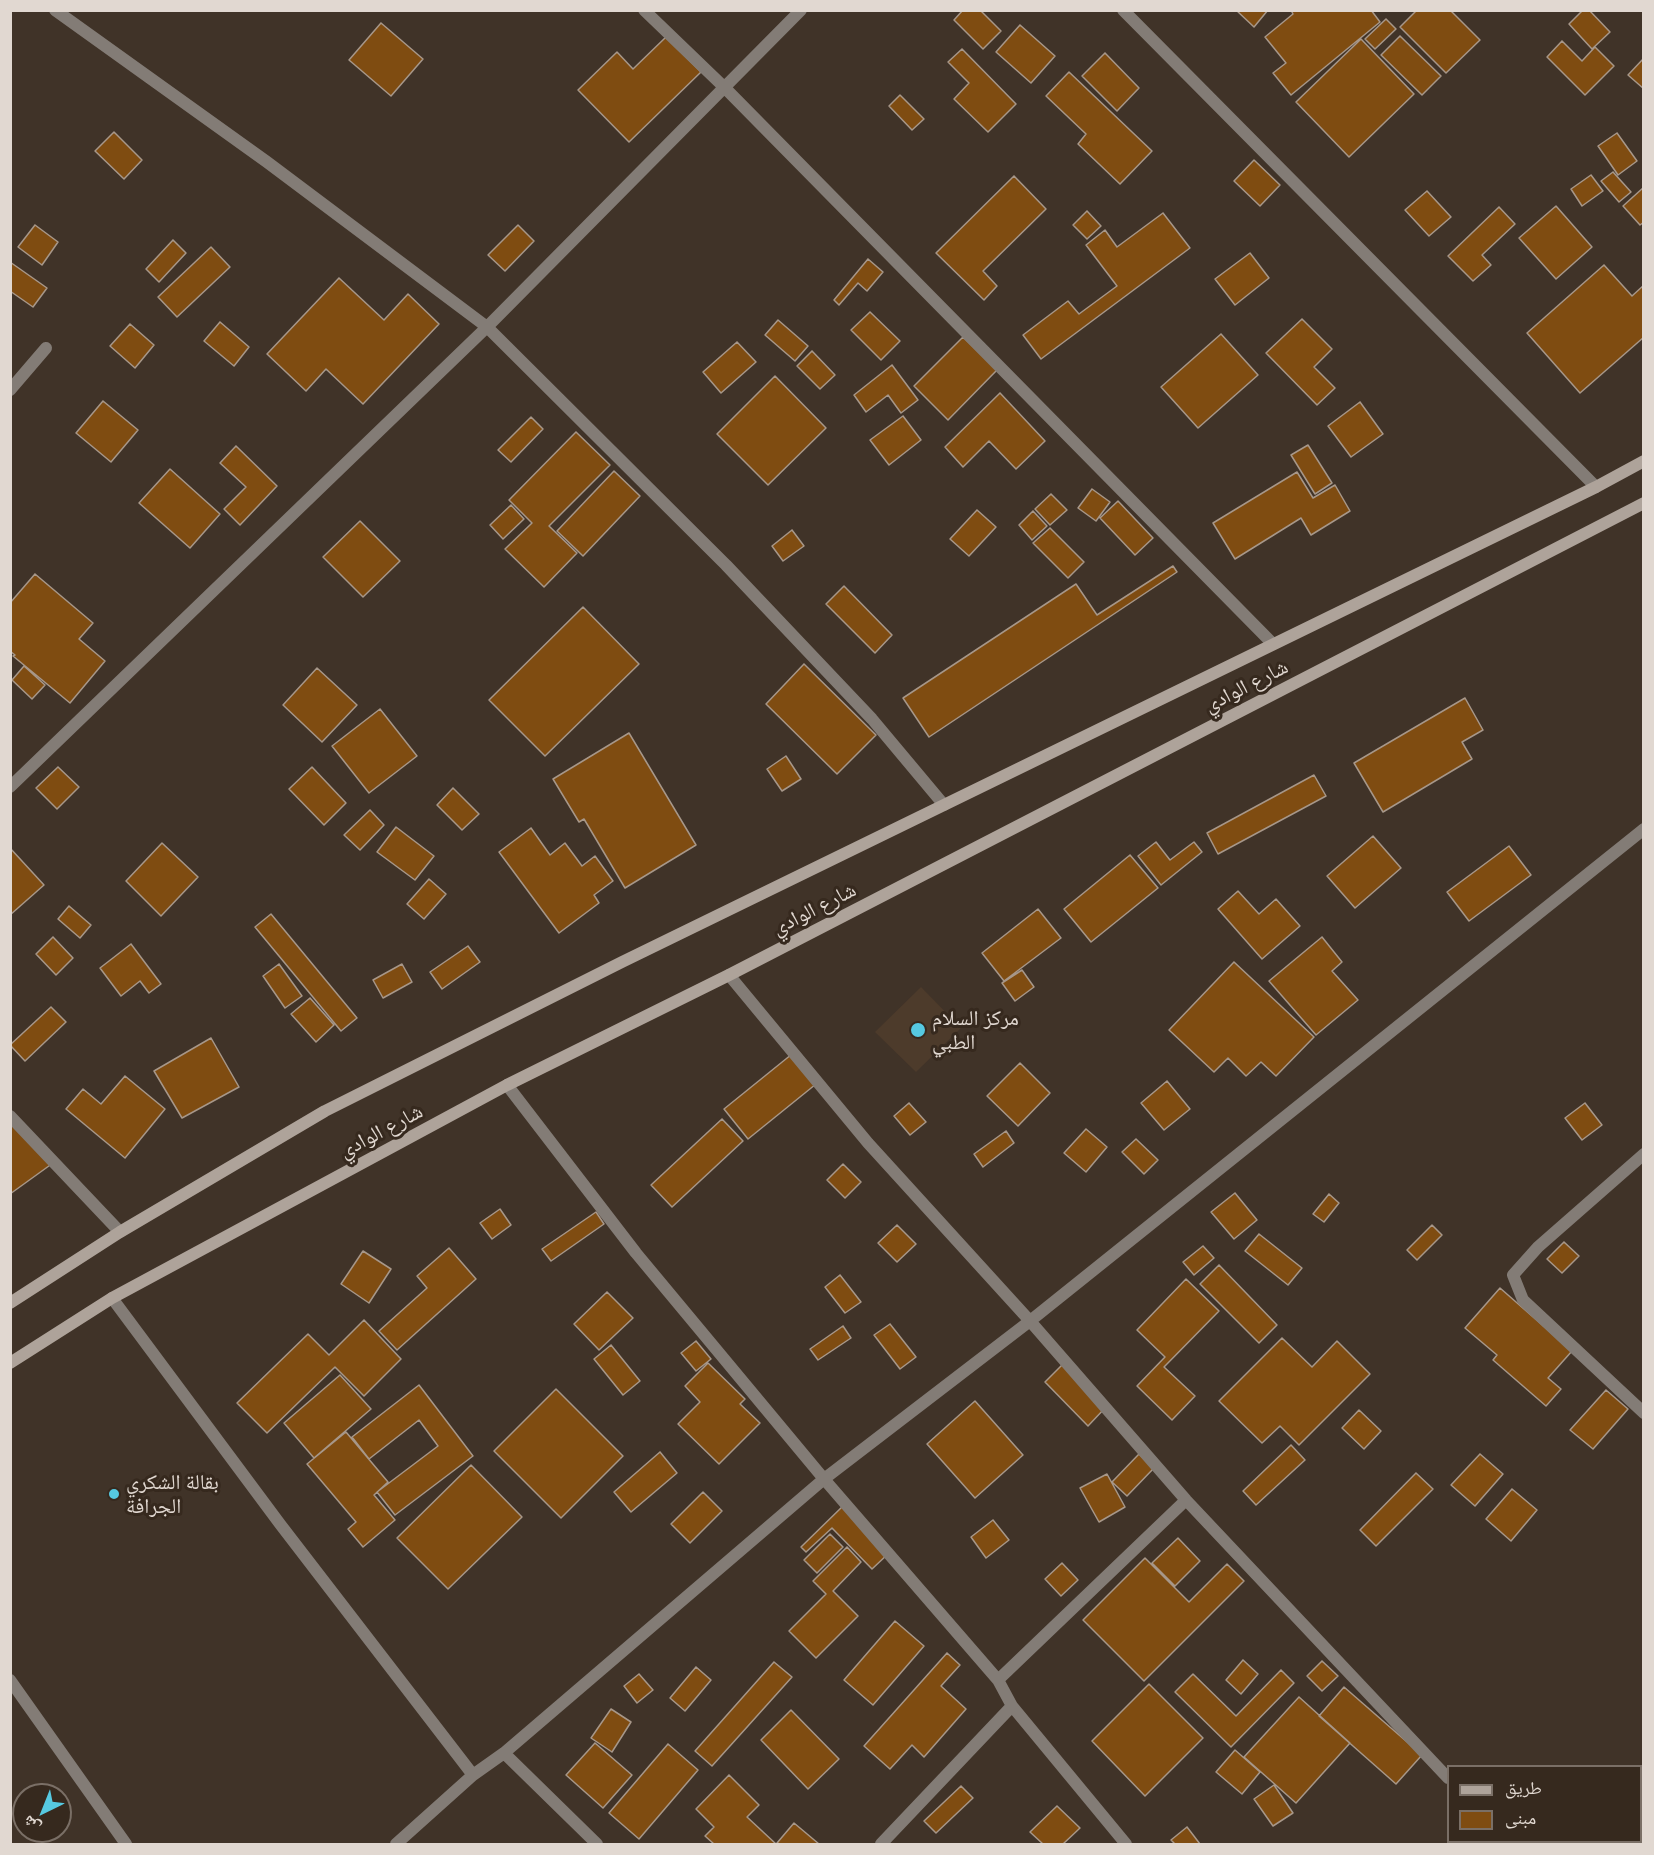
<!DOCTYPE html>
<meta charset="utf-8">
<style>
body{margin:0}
#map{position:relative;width:1654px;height:1855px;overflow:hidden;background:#403328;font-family:"Playfair Display","Noto Naskh Arabic",serif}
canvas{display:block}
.frame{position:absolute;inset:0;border:12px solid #e1d8d1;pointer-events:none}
.legend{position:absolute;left:1447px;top:1765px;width:195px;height:78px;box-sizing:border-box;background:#36291e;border:2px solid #7a6f66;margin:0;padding:8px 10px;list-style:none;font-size:18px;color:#e1d8d1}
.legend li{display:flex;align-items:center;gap:12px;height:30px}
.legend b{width:30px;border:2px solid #7a6f66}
.north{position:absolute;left:12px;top:1783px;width:60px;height:60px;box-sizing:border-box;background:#36291e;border:2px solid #7a6f66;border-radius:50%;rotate:223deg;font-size:16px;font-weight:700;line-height:24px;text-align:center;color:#e1d8d1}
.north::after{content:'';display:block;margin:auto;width:21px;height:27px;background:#56c9e1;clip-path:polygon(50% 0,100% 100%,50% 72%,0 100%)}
</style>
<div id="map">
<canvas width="1654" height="1855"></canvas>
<div class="frame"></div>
<ul class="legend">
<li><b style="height:8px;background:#aea39a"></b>طريق</li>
<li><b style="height:16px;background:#7f4c11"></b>مبنى</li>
</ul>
<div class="north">ش</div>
</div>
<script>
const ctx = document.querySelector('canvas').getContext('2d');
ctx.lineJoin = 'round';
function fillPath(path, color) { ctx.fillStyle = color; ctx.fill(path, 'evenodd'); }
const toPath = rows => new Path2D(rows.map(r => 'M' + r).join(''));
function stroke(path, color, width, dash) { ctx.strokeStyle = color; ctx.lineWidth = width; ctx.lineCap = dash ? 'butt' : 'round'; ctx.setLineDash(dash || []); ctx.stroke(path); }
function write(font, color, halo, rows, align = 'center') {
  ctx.font = font + ' "Playfair Display","Noto Naskh Arabic",serif'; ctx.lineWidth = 6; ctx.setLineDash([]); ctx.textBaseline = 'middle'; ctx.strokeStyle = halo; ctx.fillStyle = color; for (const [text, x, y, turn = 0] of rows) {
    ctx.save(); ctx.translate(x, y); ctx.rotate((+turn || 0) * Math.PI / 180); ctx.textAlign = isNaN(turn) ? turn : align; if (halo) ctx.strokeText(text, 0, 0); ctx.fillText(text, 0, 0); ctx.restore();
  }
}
fillPath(toPath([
 [921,987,961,1028,916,1072,875,1032]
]), '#4d3b2b');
const building = toPath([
 [963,10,980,10,1001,31,983,49,954,20,963,10],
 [1236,10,1268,10,1254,27,1236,10],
 [1291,10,1371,10,1380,22,1291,95,1273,73,1286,63,1265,37,1293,14,1291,10],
 [1417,10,1450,10,1480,40,1446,73,1400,27,1417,10],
 [1583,10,1589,10,1610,32,1592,49,1569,24,1583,10],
 [1386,19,1396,29,1375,49,1365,39,1386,19],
 [381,23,423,59,391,96,349,60,381,23],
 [1020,25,1055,56,1031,83,996,52,1020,25],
 [1400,36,1441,76,1422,95,1381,55,1400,36],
 [666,37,701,72,629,142,578,90,617,52,633,69,666,37],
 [1361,39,1414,94,1349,157,1296,102,1361,39],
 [1562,41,1582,61,1595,47,1614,66,1585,95,1547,57,1562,41],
 [962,49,1016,104,988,132,954,99,969,83,948,62,962,49],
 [1105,53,1139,88,1117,111,1082,76,1105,53],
 [1644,58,1644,89,1628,75,1644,58],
 [1069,72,1152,151,1120,184,1078,144,1086,134,1046,96,1069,72],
 [900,95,924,119,912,130,889,106,900,95],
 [114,132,142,160,124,179,95,151,114,132],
 [1617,133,1637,161,1618,175,1598,146,1617,133],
 [1254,160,1280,185,1260,206,1234,181,1254,160],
 [1613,172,1631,192,1619,202,1601,181,1613,172],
 [1591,175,1603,191,1582,206,1571,189,1591,175],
 [1014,176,1046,209,983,271,997,286,984,300,936,253,1014,176],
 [1644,187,1644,222,1640,225,1623,206,1644,187],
 [1427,191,1451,217,1429,236,1405,210,1427,191],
 [1556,206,1592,247,1556,279,1519,238,1556,206],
 [1499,207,1515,224,1482,255,1491,265,1473,281,1448,256,1499,207],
 [1087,211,1101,226,1087,239,1073,225,1087,211],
 [1163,213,1190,248,1041,359,1023,335,1068,301,1079,314,1117,286,1086,245,1105,230,1117,247,1163,213],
 [35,225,58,242,42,265,18,247,35,225],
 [518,225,534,241,505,271,488,255,518,225],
 [173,240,186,253,159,282,146,269,173,240],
 [211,247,230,267,177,317,158,297,211,247],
 [1250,253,1269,278,1235,305,1215,279,1250,253],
 [868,259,883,272,867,291,858,283,839,305,834,300,868,259],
 [10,262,47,288,33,307,10,291,10,262],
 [1604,265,1632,296,1644,285,1644,337,1580,393,1527,333,1604,265],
 [339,278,384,320,408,294,439,324,363,404,326,369,306,391,267,354,339,278],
 [870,312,900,341,881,360,851,330,870,312],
 [1302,319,1332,349,1314,367,1335,388,1317,405,1266,353,1302,319],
 [778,320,808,346,795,361,765,335,778,320],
 [220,322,249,347,234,366,204,341,220,322],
 [130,324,154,345,135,368,110,346,130,324],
 [1221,334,1258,375,1198,428,1161,387,1221,334],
 [963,337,997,370,948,420,914,386,963,337],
 [737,342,756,362,721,393,703,372,737,342],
 [812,351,835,375,820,389,797,366,812,351],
 [892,365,918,400,901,413,888,395,866,412,854,395,892,365],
 [775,376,826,428,768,485,717,434,775,376],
 [1000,393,1045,441,1016,469,989,441,963,467,945,447,1000,393],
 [103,401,138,430,111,462,76,433,103,401],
 [1360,402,1383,434,1351,457,1328,426,1360,402],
 [903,416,921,440,889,465,870,440,903,416],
 [531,417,543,429,511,462,498,450,531,417],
 [576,432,610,465,549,526,577,553,544,587,505,549,532,523,509,500,576,432],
 [1308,445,1332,483,1315,494,1291,455,1308,445],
 [236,446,277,486,240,525,224,509,246,487,220,463,236,446],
 [170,469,220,514,190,548,139,503,170,469],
 [614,471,640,496,583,556,557,531,614,471],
 [1297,472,1313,498,1335,485,1350,511,1311,535,1301,518,1235,559,1213,523,1297,472],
 [1092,489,1110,502,1096,521,1078,508,1092,489],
 [1051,494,1067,510,1050,525,1035,509,1051,494],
 [1118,501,1153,538,1135,555,1100,518,1118,501],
 [511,505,524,519,503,539,490,525,511,505],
 [977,510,996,527,969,556,950,539,977,510],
 [1033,511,1047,526,1032,540,1019,525,1033,511],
 [360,521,400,561,363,597,323,557,360,521],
 [1050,528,1084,562,1068,578,1033,543,1050,528],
 [792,530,804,546,783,561,772,546,792,530],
 [1173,566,1177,572,929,737,903,698,1076,584,1097,615,1173,566],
 [35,574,93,623,79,639,105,661,70,703,13,656,15,655,10,651,10,603,35,574],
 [844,586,892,635,875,653,826,604,844,586],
 [583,607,639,664,545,756,489,700,583,607],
 [804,664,876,735,837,774,766,704,804,664],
 [24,666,45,685,32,699,12,680,24,666],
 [317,668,357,705,322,742,283,705,317,668],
 [1465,698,1483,730,1462,742,1472,759,1383,812,1354,763,1465,698],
 [380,709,417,756,369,793,332,746,380,709],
 [629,733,696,845,625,888,584,819,579,822,553,779,629,733],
 [786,756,801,779,782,791,767,769,786,756],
 [58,767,79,787,57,809,36,788,58,767],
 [312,767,346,803,324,825,289,789,312,767],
 [1314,775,1326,796,1218,854,1207,833,1314,775],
 [453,788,479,814,462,830,437,805,453,788],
 [370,810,384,825,360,850,344,835,370,810],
 [396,827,434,856,415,880,377,852,396,827],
 [531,828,550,855,565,843,582,866,595,856,613,881,594,895,599,903,559,933,499,852,531,828],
 [1373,836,1401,868,1355,908,1327,876,1373,836],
 [1156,842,1170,860,1194,842,1202,852,1161,885,1138,856,1156,842],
 [162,843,198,877,161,916,126,881,162,843],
 [1509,846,1531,875,1469,921,1447,892,1509,846],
 [10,848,44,885,10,915,10,848],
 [1130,855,1158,888,1091,942,1064,909,1130,855],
 [429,879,446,894,424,919,407,904,429,879],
 [1238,891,1259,914,1276,899,1300,926,1262,959,1218,909,1238,891],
 [69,906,91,925,80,938,58,919,69,906],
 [1038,909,1061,938,1004,981,982,953,1038,909],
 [271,914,357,1018,341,1031,255,927,271,914],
 [53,937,73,958,56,975,36,954,53,937],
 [1322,937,1342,962,1332,971,1358,1000,1316,1035,1269,981,1322,937],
 [131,944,161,984,149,993,140,981,121,996,100,968,131,944],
 [468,946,480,962,442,989,430,972,468,946],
 [1234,962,1314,1037,1276,1076,1261,1062,1246,1076,1228,1058,1214,1072,1169,1030,1234,962],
 [279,964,302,996,285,1008,263,976,279,964],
 [402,964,412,982,383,998,373,980,402,964],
 [1022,970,1034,987,1015,1001,1002,983,1022,970],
 [310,998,334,1025,316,1042,291,1014,310,998],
 [51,1007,66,1022,25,1061,10,1045,51,1007],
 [211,1038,239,1087,182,1118,154,1071,211,1038],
 [797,1050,821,1080,748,1139,724,1109,797,1050],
 [1020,1063,1050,1093,1018,1126,987,1096,1020,1063],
 [125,1076,165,1109,125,1158,66,1109,83,1089,101,1104,125,1076],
 [1167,1081,1190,1109,1164,1130,1141,1103,1167,1081],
 [909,1103,926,1122,910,1135,894,1116,909,1103],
 [1585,1103,1602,1125,1582,1140,1565,1118,1585,1103],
 [10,1118,53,1163,10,1194,10,1118],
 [722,1119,743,1141,672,1207,651,1185,722,1119],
 [1086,1129,1107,1147,1086,1172,1064,1153,1086,1129],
 [1006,1131,1014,1143,983,1167,974,1154,1006,1131],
 [1136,1139,1158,1160,1144,1174,1122,1152,1136,1139],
 [843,1164,861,1182,845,1198,827,1180,843,1164],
 [1235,1193,1257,1220,1234,1239,1211,1212,1235,1193],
 [1329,1194,1339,1203,1324,1222,1313,1214,1329,1194],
 [500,1209,511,1225,492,1239,480,1223,500,1209],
 [596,1212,604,1224,551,1261,542,1249,596,1212],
 [897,1225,916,1244,897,1262,878,1243,897,1225],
 [1432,1225,1442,1235,1417,1260,1407,1250,1432,1225],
 [1259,1234,1302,1268,1288,1285,1245,1251,1259,1234],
 [1564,1242,1579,1256,1562,1273,1547,1259,1564,1242],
 [1203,1246,1214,1258,1194,1275,1183,1262,1203,1246],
 [449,1248,476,1279,397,1350,379,1331,427,1288,417,1276,449,1248],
 [363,1251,391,1269,369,1303,341,1284,363,1251],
 [1219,1265,1277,1325,1259,1343,1200,1284,1219,1265],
 [840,1275,861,1302,845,1313,825,1287,840,1275],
 [1186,1279,1219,1311,1164,1367,1195,1396,1172,1420,1137,1386,1165,1357,1137,1330,1186,1279],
 [1500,1288,1572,1351,1548,1378,1561,1389,1546,1406,1493,1360,1497,1355,1465,1328,1500,1288],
 [607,1292,633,1318,599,1350,574,1324,607,1292],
 [364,1320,401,1359,364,1396,335,1367,267,1433,237,1403,308,1334,329,1355,364,1320],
 [890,1324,916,1357,900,1369,874,1335,890,1324],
 [843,1326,851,1338,818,1360,810,1349,843,1326],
 [1282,1338,1312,1367,1337,1341,1370,1374,1299,1445,1280,1426,1262,1443,1219,1401,1282,1338],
 [696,1341,711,1359,696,1371,681,1353,696,1341],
 [611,1345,640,1381,623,1395,594,1359,611,1345],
 [708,1363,745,1399,740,1404,760,1423,719,1464,678,1424,700,1402,685,1386,708,1363],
 [1062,1365,1105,1408,1088,1426,1045,1382,1062,1365],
 [340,1375,371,1409,314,1458,284,1423,340,1375],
 [419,1385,473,1456,395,1515,377,1492,438,1446,419,1420,369,1459,352,1437,419,1385],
 [556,1389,623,1456,561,1518,494,1451,556,1389],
 [1606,1390,1628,1409,1593,1449,1570,1430,1606,1390],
 [975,1401,1023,1455,975,1498,927,1444,975,1401],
 [1359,1410,1381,1431,1364,1449,1342,1428,1359,1410],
 [346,1432,388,1482,374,1495,395,1520,363,1547,348,1529,356,1522,307,1464,346,1432],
 [1291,1445,1305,1460,1256,1505,1243,1491,1291,1445],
 [660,1452,677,1473,631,1512,614,1492,660,1452],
 [1139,1454,1154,1468,1127,1496,1112,1482,1139,1454],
 [1480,1454,1503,1474,1475,1506,1451,1485,1480,1454],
 [471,1465,522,1517,448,1589,397,1538,471,1465],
 [1416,1473,1433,1489,1376,1546,1360,1530,1416,1473],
 [1107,1474,1125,1507,1099,1522,1080,1488,1107,1474],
 [1512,1489,1537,1510,1511,1541,1486,1519,1512,1489],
 [703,1492,722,1511,690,1543,671,1524,703,1492],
 [844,1505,889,1553,872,1569,832,1528,806,1552,801,1547,844,1505],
 [993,1520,1009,1540,986,1558,971,1537,993,1520],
 [830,1534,843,1547,817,1573,804,1560,830,1534],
 [1178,1538,1200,1561,1175,1586,1152,1563,1178,1538],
 [847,1547,861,1562,833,1591,858,1616,816,1658,789,1631,826,1594,813,1581,847,1547],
 [1145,1558,1189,1602,1227,1564,1244,1581,1144,1681,1083,1620,1145,1558],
 [1062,1563,1078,1580,1061,1596,1045,1579,1062,1563],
 [895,1621,924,1646,873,1705,844,1680,895,1621],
 [947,1653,960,1665,941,1686,966,1709,924,1757,912,1745,890,1769,864,1746,947,1653],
 [1243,1660,1258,1674,1241,1694,1226,1680,1243,1660],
 [1322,1661,1338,1676,1322,1691,1307,1676,1322,1661],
 [774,1662,792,1677,712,1766,695,1751,774,1662],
 [696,1667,711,1680,685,1711,670,1698,696,1667],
 [1281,1670,1294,1683,1231,1747,1175,1692,1193,1674,1236,1716,1281,1670],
 [639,1674,653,1690,637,1703,624,1686,639,1674],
 [1149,1684,1203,1738,1145,1796,1092,1741,1149,1684],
 [1344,1687,1422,1755,1396,1784,1319,1716,1344,1687],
 [1299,1697,1350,1743,1296,1803,1244,1757,1299,1697],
 [611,1709,631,1722,612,1752,591,1738,611,1709],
 [791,1710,839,1759,808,1789,761,1740,791,1710],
 [595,1743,632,1775,603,1808,566,1775,595,1743],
 [668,1744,698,1770,639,1839,609,1813,668,1744],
 [1235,1750,1260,1772,1242,1794,1216,1772,1235,1750],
 [729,1775,759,1805,747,1817,776,1844,714,1844,705,1836,714,1827,696,1809,729,1775],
 [1274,1785,1293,1813,1273,1826,1254,1799,1274,1785],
 [961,1786,973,1798,936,1833,924,1821,961,1786],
 [1057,1806,1080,1828,1063,1844,1043,1844,1030,1832,1057,1806],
 [794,1823,819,1844,779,1844,777,1843,794,1823],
 [1187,1827,1200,1844,1175,1844,1171,1840,1187,1827]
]);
fillPath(building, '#7f4c11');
stroke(building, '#a79789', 1.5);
stroke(toPath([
 [55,10,267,162,487,327,726,565,872,719,944,805],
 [644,10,724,87,1273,644],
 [1123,10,1596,487],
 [10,390,46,348],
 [10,787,487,327,801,10],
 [729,975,868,1143,1030,1321,1186,1500,1448,1778],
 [507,1085,636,1253,824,1479,998,1680,1012,1706,1126,1844],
 [10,1116,120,1232],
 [1644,1154,1538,1247,1513,1275,1523,1300,1644,1413],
 [112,1298,280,1524,473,1775],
 [10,1680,126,1844],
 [998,1680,1186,1500],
 [504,1753,597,1844],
 [1508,1842,1511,1844],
 [396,1844,473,1775,504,1753,824,1479,1030,1321,1644,829],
 [881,1844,1012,1706]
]), '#837c76', 12);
stroke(toPath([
 [10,1303,120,1232,325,1111,622,962,1596,487,1644,461],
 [10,1363,112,1298,507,1085,729,975,1644,503]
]), '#aea39a', 12);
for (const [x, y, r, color] of [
 [918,1030,8,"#56c9e1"],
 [114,1494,6,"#56c9e1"]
]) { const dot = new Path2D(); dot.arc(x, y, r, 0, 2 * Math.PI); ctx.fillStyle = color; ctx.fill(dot); stroke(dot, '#36291e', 2); }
write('21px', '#e1d8d1', '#36291e', [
 ["شارع الوادي",1246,686,-27],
 ["شارع الوادي",814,909,-27],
 ["شارع الوادي",381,1131,-28]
]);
write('21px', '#e1d8d1', '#36291e', [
 ["مركز السلام",932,1018],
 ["الطبي",932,1042],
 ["بقالة الشكري",126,1482],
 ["الجرافة",126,1506]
], 'left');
</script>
